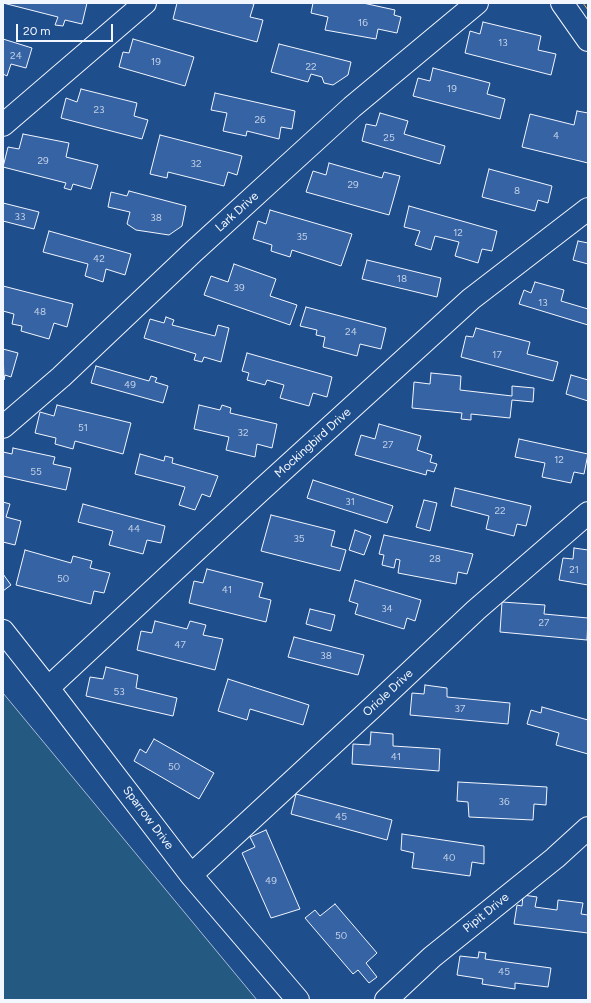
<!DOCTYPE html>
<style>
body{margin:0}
#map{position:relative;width:591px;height:1003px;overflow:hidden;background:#1f4e8c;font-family:Figtree,sans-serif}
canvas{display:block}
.frame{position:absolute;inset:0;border:4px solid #f2f6ff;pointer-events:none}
.scale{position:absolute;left:16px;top:24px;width:97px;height:18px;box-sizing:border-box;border:2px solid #f2f6ff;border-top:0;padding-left:5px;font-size:12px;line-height:14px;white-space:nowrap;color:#f2f6ff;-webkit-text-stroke:3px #1f4e8c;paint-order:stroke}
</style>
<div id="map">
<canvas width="591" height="1003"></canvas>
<div class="frame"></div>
<div class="scale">20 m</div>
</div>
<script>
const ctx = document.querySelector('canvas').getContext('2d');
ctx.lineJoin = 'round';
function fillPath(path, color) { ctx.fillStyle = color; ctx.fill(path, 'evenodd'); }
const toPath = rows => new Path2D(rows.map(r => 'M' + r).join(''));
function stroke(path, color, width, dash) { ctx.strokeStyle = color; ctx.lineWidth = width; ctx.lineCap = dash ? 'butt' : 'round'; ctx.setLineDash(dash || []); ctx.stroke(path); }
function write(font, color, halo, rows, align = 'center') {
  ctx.font = font + ' Figtree,sans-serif'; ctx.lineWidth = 3; ctx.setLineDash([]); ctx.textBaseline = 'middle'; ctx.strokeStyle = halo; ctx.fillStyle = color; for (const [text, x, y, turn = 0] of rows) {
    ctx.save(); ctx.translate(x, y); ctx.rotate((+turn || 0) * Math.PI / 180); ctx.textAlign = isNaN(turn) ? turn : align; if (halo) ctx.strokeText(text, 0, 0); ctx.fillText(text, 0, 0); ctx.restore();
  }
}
const green = toPath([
 [3,693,257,1000,3,1000,3,693]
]);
fillPath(green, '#245a82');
stroke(green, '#a8bbd7', 1);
const building = toPath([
 [3,3,87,3,82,24,65,20,63,26,55,25,58,17,3,3],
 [177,3,249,3,254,4,250,17,263,20,257,42,173,19,177,3],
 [313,3,363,3,395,10,394,15,401,17,397,33,378,29,376,39,325,30,328,17,311,13,313,3],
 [483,22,541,36,538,50,556,54,551,75,465,53,470,31,480,34,483,22],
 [3,39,32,48,26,68,11,64,7,76,3,74,3,39],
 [133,39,194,57,185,86,119,67,123,52,129,53,133,39],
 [279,44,351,62,348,75,333,85,324,83,322,77,311,74,308,82,271,72,279,44],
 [433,68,490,83,487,94,505,99,500,119,413,96,418,78,430,81,433,68],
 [81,89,137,103,134,116,148,120,142,139,61,118,66,98,77,102,81,89],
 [215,93,295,111,292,129,281,127,279,139,247,131,246,136,223,131,227,113,211,110,215,93],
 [577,111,588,113,588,163,522,147,530,114,574,125,577,111],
 [380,113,408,121,404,134,445,146,440,164,362,141,366,124,376,126,380,113],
 [23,134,69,143,66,157,98,165,91,189,73,184,71,190,64,188,66,183,3,167,8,147,19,149,23,134],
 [160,135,242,156,237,175,228,172,224,186,168,172,167,178,150,174,160,135],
 [329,163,382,178,384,172,400,176,389,215,306,192,313,171,326,175,329,163],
 [489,169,552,186,548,203,538,200,535,211,482,197,489,169],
 [129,191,186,206,182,226,169,235,136,230,127,224,130,212,108,207,111,192,127,196,129,191],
 [3,203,39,212,34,229,3,221,3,203],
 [409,206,497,231,492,251,482,249,478,263,455,256,459,242,435,236,431,250,415,245,420,231,404,227,409,206],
 [270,210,352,234,341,266,292,250,290,257,271,251,272,245,253,239,258,221,266,224,270,210],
 [49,231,131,254,125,275,106,269,103,282,85,276,88,264,43,252,49,231],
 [578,241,588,243,588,264,573,260,578,241],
 [367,260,441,278,437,297,362,279,367,260],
 [234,264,276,279,270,296,297,305,290,325,204,295,211,276,228,282,234,264],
 [535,282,564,290,561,301,588,309,588,325,519,304,524,290,531,293,535,282],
 [3,286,73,304,67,327,54,323,49,339,21,331,22,326,12,324,14,314,3,311,3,286],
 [306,307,386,328,381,349,360,344,357,356,323,347,325,337,316,335,317,330,300,326,306,307],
 [166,317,174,320,172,325,215,336,218,325,229,328,221,362,204,357,202,362,194,360,196,354,144,338,150,319,164,323,166,317],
 [476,328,530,342,527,354,558,362,553,381,461,357,466,336,473,337,476,328],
 [3,349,18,353,11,377,5,375,4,380,3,349],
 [247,353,332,377,327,397,313,393,309,406,280,398,284,385,267,380,265,385,247,380,249,373,242,371,247,353],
 [96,366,149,381,151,376,157,378,155,382,168,386,163,403,91,383,96,366],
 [431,373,461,376,460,390,512,396,512,386,534,388,533,402,512,400,510,418,471,414,471,420,461,419,462,413,412,408,414,382,430,384,431,373],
 [571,375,588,380,588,401,566,394,571,375],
 [57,405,131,423,123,454,75,441,73,449,55,444,56,438,35,433,40,412,54,416,57,405],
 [199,405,220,410,222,405,231,408,230,413,277,424,272,448,257,444,255,457,226,450,229,437,194,429,199,405],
 [379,424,421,436,417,450,432,455,430,462,437,464,434,472,427,470,426,475,355,455,361,435,375,439,379,424],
 [519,439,588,454,584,474,574,472,571,483,542,477,545,463,515,457,519,439],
 [13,448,55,457,53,464,71,468,66,490,3,476,3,452,12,454,13,448],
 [140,454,164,461,165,456,173,458,172,463,218,476,210,497,202,494,195,510,179,505,185,487,135,474,140,454],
 [313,480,393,506,387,523,307,498,313,480],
 [455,488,531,506,526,526,517,524,514,536,486,529,489,516,451,506,455,488],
 [424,500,437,503,430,531,416,527,424,500],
 [3,502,10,504,6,517,21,521,15,545,3,542,3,502],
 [83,504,165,526,161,543,147,540,143,554,109,545,113,531,78,522,83,504],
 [271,515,335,531,331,546,346,550,340,571,261,551,271,515],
 [355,530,371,536,364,555,349,550,355,530],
 [384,535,473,554,467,574,458,572,456,584,398,573,400,560,396,559,394,568,382,565,384,555,379,554,384,535],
 [574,548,588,550,588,585,559,580,563,558,573,559,574,548],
 [25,550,71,563,73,556,92,561,90,568,110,573,104,593,94,591,91,604,16,585,25,550],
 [207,569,263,583,259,597,271,600,266,622,189,603,194,581,203,583,207,569],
 [3,574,11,585,3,591,3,574],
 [355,580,421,600,415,621,407,618,404,629,355,614,358,604,349,601,355,580],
 [502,602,545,605,544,614,588,618,587,640,500,632,502,602],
 [310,609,335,615,331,631,306,624,310,609],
 [155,621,187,629,190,621,206,625,203,635,223,639,215,670,137,650,141,631,152,633,155,621],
 [294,637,364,655,358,675,288,657,294,637],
 [106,667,138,675,136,688,177,698,173,716,86,696,90,677,103,679,106,667],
 [228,679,309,705,303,725,250,709,247,720,218,711,228,679],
 [425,685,447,688,447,697,510,703,508,724,410,715,412,693,424,694,425,685],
 [542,707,588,720,588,754,556,745,559,733,527,724,531,710,541,713,542,707],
 [371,732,393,734,393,746,440,749,439,771,352,764,353,744,370,745,371,732],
 [154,739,214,773,199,799,134,761,140,749,146,753,154,739],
 [458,782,547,787,546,805,534,804,533,820,469,817,468,802,457,801,458,782],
 [296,794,392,820,387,840,291,814,296,794],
 [266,830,300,909,271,918,242,853,255,847,250,837,266,830],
 [402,834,484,846,484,864,472,862,470,876,412,868,414,853,401,850,402,834],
 [523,895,537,897,535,907,557,910,558,900,583,903,581,914,588,915,588,933,514,924,517,905,522,906,523,895],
 [335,904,377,953,366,963,377,977,369,983,358,970,353,974,305,918,315,910,320,916,335,904],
 [479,952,486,953,485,959,551,968,548,987,515,983,515,989,482,984,483,979,457,975,460,956,478,958,479,952]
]);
fillPath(building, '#3563a3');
stroke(building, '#f2f6ff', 1);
const street = toPath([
 [562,3,588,40],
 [3,125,145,3],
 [3,427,61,377,193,252,352,107,477,3],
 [3,631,48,688,191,875,298,1000],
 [48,688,260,491,471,299,588,209],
 [191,875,375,705,476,610,588,513],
 [386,1000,432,957,555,858,588,828]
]);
stroke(street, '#f2f6ff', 24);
stroke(street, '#1f4e8c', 22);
stroke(toPath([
 [583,3,588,10]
]), '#ffb74d', 1, [14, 3, 2, 3]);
write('10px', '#c3d1e8', null, [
 ["16",363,23],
 ["13",503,43],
 ["24",16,56],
 ["19",156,62],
 ["22",311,67],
 ["19",452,89],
 ["23",99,110],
 ["26",260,120],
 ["4",556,136],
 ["25",389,138],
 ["29",43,161],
 ["32",196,164],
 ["29",353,185],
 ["8",517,191],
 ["33",20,217],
 ["38",156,218],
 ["12",458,233],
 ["35",302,237],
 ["42",99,259],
 ["18",402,279],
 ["39",239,288],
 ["13",543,303],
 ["48",40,312],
 ["24",351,332],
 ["17",497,355],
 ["49",130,385],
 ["51",83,428],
 ["32",243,433],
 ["27",388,445],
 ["12",559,460],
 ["55",36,472],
 ["31",350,502],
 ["22",500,511],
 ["44",134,529],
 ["35",299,539],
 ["28",435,559],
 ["21",574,570],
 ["50",63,579],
 ["41",227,590],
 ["34",387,609],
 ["27",544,623],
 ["47",180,645],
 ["38",326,656],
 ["53",119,692],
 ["37",460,709],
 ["41",396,757],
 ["50",174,767],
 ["36",504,802],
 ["45",341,817],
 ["40",449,858],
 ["49",271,881],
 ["50",341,936],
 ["45",504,972]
]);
write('12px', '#f2f6ff', '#1f4e8c', [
 ["Lark Drive",237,212,-42],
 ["Mockingbird Drive",313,443,-42],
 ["Oriole Drive",388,693,-43],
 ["Sparrow Drive",148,818,53],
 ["Pipit Drive",486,913,-39]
]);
</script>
